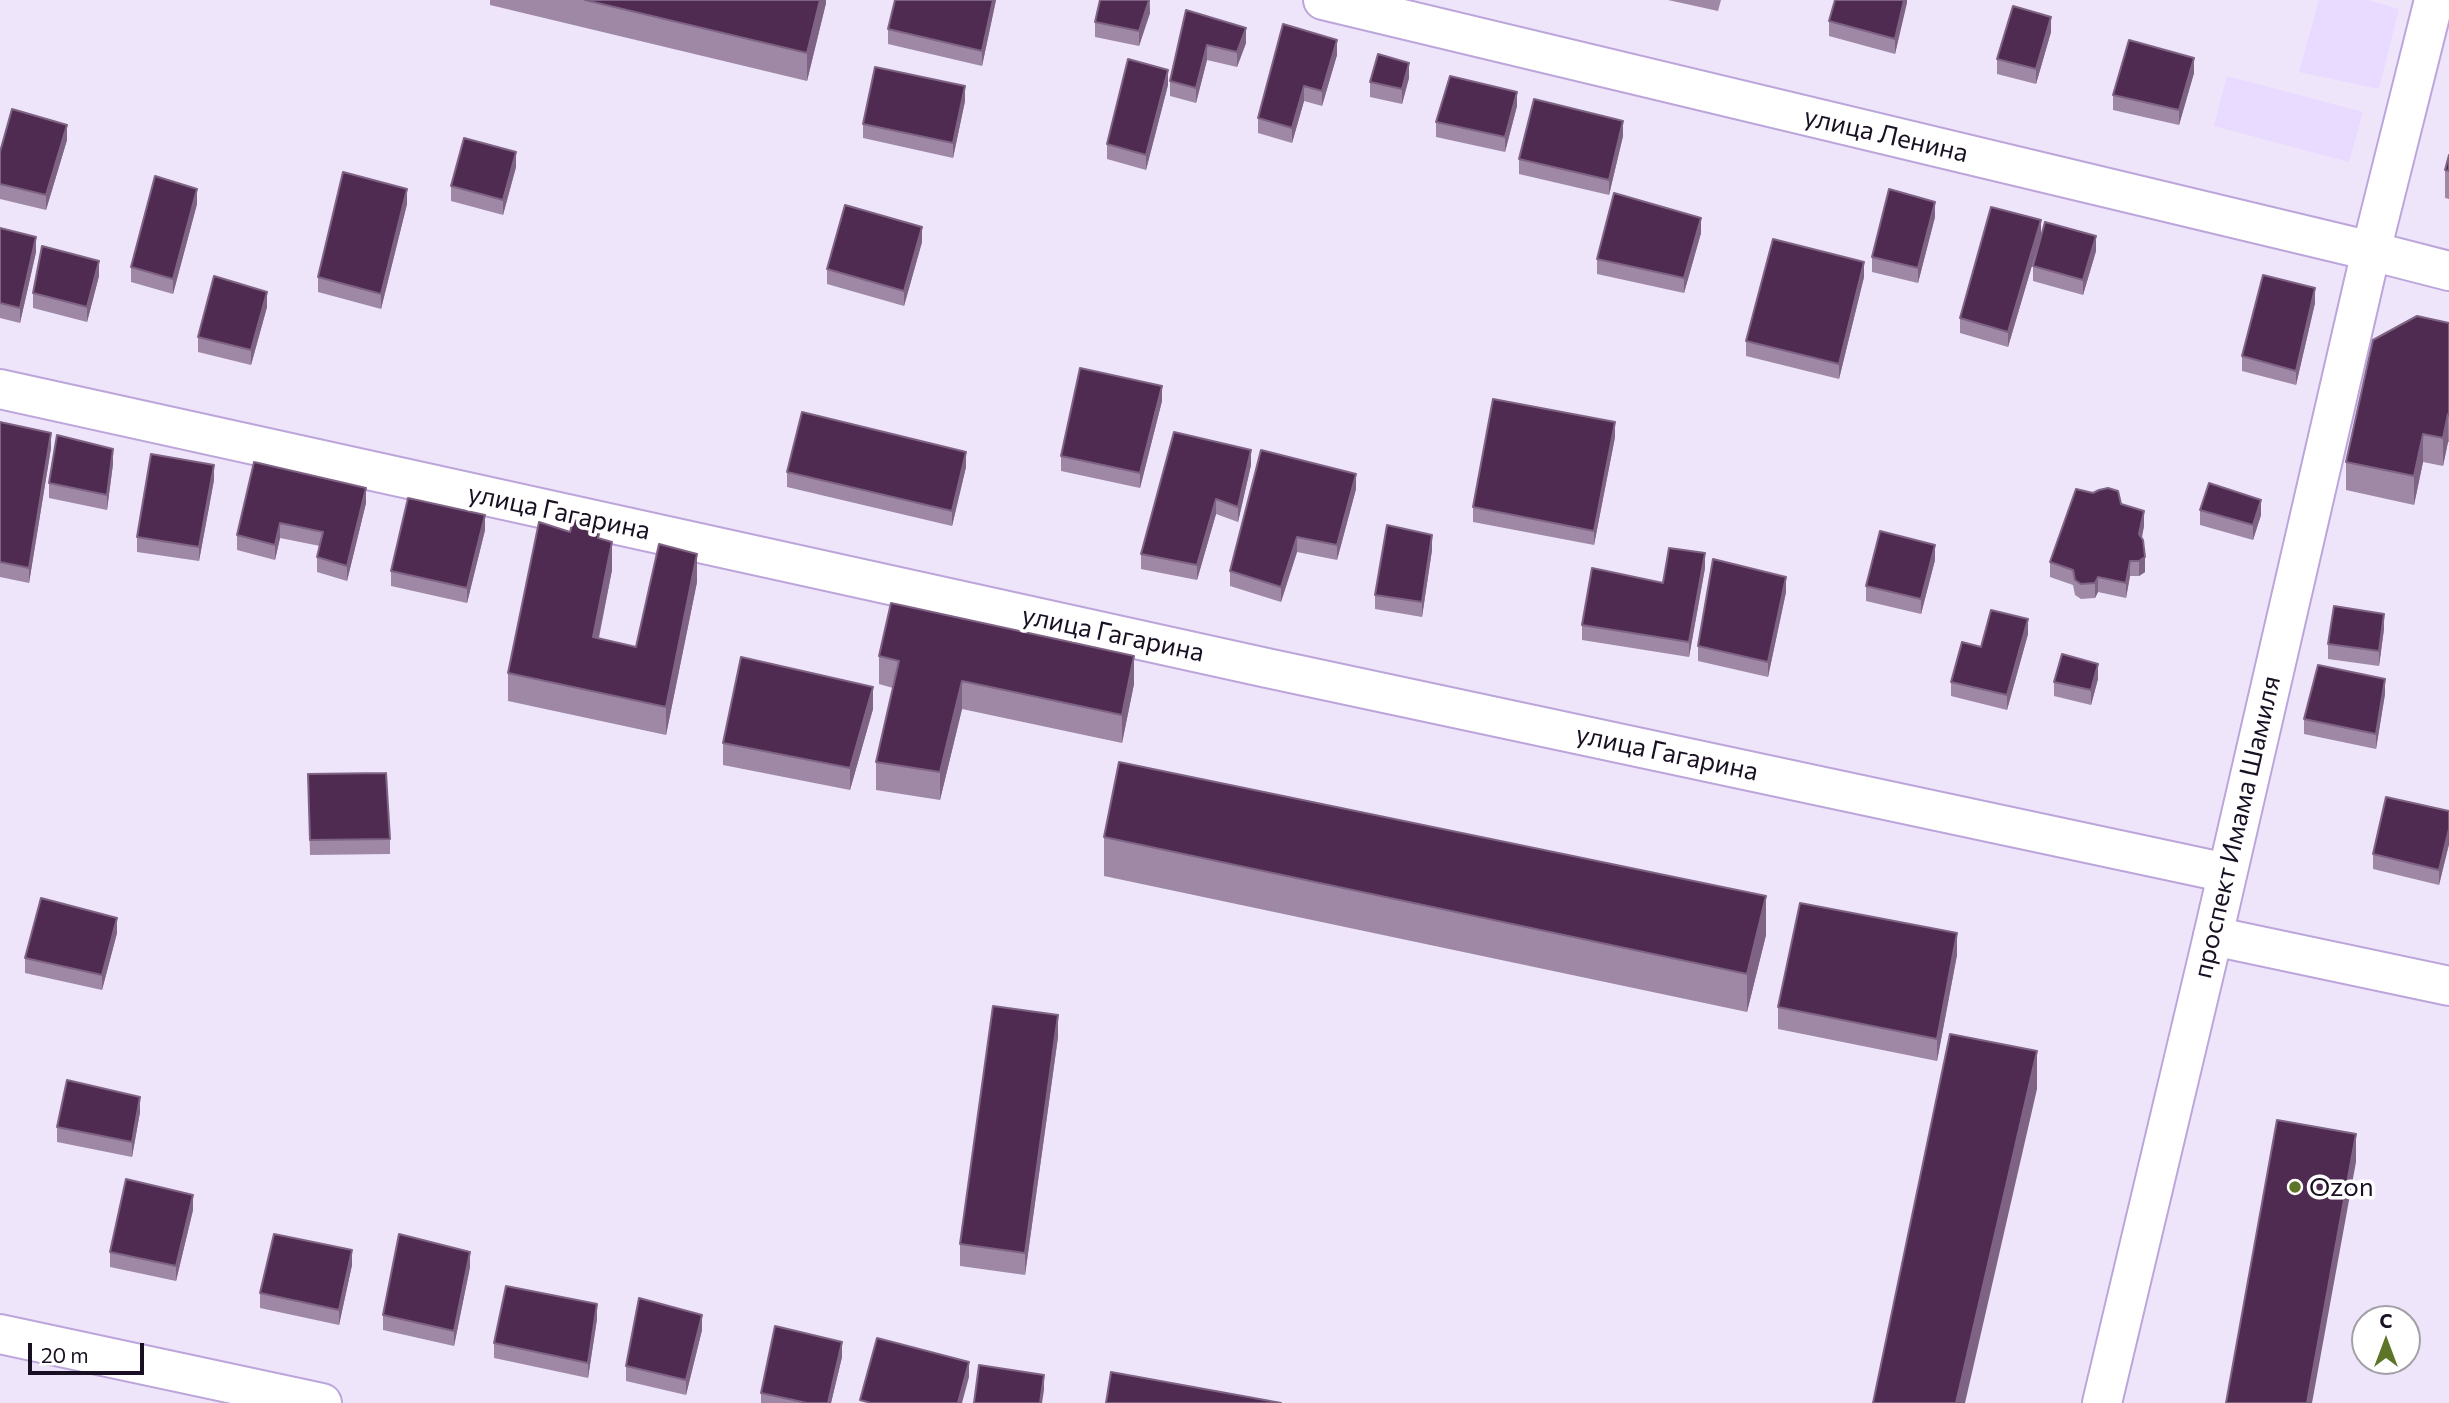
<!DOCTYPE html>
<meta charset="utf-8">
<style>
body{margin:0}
#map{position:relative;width:2449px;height:1403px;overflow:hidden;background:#eee5fb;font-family:Commissioner,sans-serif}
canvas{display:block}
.north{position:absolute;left:2351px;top:1305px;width:70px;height:70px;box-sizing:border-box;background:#fff;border:2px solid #a39fa7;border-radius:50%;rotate:0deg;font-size:19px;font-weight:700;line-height:28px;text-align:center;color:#191023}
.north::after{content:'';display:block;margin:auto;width:24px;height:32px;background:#5d7527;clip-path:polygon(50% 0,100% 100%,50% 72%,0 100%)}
.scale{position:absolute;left:28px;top:1343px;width:116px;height:32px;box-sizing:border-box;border:4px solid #191023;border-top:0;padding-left:9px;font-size:21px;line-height:24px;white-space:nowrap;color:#191023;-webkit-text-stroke:5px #fff;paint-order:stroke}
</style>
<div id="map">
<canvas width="2449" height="1403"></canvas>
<div class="north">С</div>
<div class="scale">20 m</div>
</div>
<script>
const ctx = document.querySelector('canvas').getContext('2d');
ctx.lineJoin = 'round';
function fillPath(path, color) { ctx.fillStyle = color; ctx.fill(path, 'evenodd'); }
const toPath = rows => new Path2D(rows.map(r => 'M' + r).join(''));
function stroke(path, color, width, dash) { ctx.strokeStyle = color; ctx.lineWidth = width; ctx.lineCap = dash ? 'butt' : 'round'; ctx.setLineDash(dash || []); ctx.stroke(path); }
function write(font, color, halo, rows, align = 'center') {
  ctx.font = font + ' Commissioner,sans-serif'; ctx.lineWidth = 7; ctx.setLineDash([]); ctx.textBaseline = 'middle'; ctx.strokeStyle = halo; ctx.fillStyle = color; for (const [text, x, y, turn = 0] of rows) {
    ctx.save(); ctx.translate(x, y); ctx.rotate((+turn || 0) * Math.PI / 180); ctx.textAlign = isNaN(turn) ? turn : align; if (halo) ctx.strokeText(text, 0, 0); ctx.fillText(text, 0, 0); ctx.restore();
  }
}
fillPath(toPath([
 [2319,0,2368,0,2399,9,2379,89,2299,72],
 [2227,76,2363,112,2349,162,2214,126]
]), '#e9daff');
const minor = toPath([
 [2371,251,2449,271],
 [0,389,1267,668,2227,873],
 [2213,936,2449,986],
 [0,1334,322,1403]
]);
const tertiary = toPath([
 [1323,0,2371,251,2434,0]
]);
const secondary = toPath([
 [2102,1403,2213,936,2371,251]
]);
stroke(minor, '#bca5da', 42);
stroke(tertiary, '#bca5da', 42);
stroke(secondary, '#bca5da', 42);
stroke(minor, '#fff', 38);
stroke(tertiary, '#fff', 38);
stroke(secondary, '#fff', 38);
fillPath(toPath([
 [490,0,826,0,826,3,807,81,490,5],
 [895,0,996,0,982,66,888,44,888,29],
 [1150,0,1150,13,1139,46,1095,37,1095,22],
 [1668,0,1721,0,1718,11],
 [1907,0,1895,54,1829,36,1829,21],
 [1186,10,1246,43,1237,67,1207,60,1196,103,1170,96,1170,81],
 [2051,32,2036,84,1997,74,1997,59],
 [1337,55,1322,106,1304,101,1292,143,1258,133,1258,118],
 [2194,73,2179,125,2113,110,2113,95],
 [1409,78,1402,104,1370,97,1370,82],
 [1168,85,1146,170,1107,159,1107,144],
 [965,101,953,158,863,138,863,124],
 [1517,106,1505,152,1436,137,1436,122],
 [1623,136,1609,195,1519,174,1519,159],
 [67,140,46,210,0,199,0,152],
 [2449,155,2449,199,2445,198,2445,170],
 [516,167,503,215,451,201,451,186],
 [197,204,173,294,131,282,131,267],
 [407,204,381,309,318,292,318,277],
 [1935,217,1918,283,1872,272,1872,257],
 [0,228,36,252,20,323,0,318],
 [1701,233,1684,293,1597,274,1597,259],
 [2041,235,2008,347,1960,333,1960,318],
 [922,242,904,306,827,284,827,269],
 [2096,251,2083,295,2033,281,2033,266],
 [99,276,87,322,33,308,33,293],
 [1864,277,1839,379,1746,356,1746,341],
 [2315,303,2296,385,2242,371,2242,356],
 [267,307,251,365,198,352,198,337],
 [2449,323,2449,442,2448,442,2443,466,2423,462,2414,505,2346,490,2346,462],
 [1162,401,1140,488,1061,471,1061,456],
 [0,422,51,448,29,583,0,577],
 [1615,437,1594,545,1473,522,1473,507],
 [113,464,107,510,49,498,49,483],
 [1251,465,1238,522,1216,514,1197,580,1141,569,1141,554],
 [966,467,952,526,787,487,787,472],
 [214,480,199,561,137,552,137,537],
 [366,488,366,503,347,581,317,572,317,557,320,546,280,538,275,560,237,550,237,535],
 [1356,489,1337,560,1297,552,1281,602,1230,586,1230,571],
 [2121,504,2144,526,2142,538,2145,572,2139,576,2130,576,2126,598,2098,592,2095,598,2081,599,2075,595,2073,585,2050,577,2050,562],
 [2200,510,2261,515,2253,540,2200,525],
 [485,530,467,603,391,586,391,571],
 [570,532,601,539,612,570,599,638,636,647,697,582,666,735,508,701,508,673],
 [1432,550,1422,617,1375,609,1375,595],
 [1935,560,1921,614,1866,601,1866,586],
 [1705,568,1689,657,1582,640,1582,625,1663,583],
 [1786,592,1768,677,1698,661,1698,646],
 [2384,629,2379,666,2328,659,2328,644],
 [2028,634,2007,710,1951,696,1951,682,1981,647],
 [879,656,1134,684,1122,743,962,709,940,800,876,790,876,762,893,688,879,684],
 [2098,679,2091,705,2054,696,2054,682],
 [2385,694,2376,749,2304,734,2304,719],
 [873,709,850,790,723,765,723,743],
 [308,774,390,839,390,854,310,855],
 [2449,811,2449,844,2439,885,2373,869,2373,854],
 [1104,837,1766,935,1747,1012,1104,876],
 [117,933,102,990,25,973,25,958],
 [1957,955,1937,1061,1778,1029,1778,1007],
 [1058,1037,1025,1275,960,1266,960,1244],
 [140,1112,132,1157,57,1142,57,1127],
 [193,1210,176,1281,110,1267,110,1252],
 [352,1265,339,1325,260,1308,260,1293],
 [470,1267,454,1346,383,1330,383,1315],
 [597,1319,588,1378,494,1358,494,1343],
 [702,1330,686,1395,626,1381,626,1366],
 [842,1357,831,1403,761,1403,761,1393]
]), '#9e88a6');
fillPath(toPath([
 [820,0,826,0,826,3,807,81,807,53],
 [993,0,996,0,982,66,982,51],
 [1149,0,1150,13,1139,46,1139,31],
 [1904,0,1907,0,1907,3,1895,54,1895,39],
 [2051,17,2051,32,2036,84,2036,69],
 [1246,28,1246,43,1237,67,1237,52],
 [1337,40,1337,55,1322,106,1322,91],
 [1207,45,1207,60,1196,103,1196,88],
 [2194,58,2194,73,2179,125,2179,110],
 [1409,63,1409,78,1402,104,1402,89],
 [1168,70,1168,85,1146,170,1146,155],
 [965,86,965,101,953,158,953,143],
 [1304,86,1304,101,1292,143,1292,128],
 [1517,92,1517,106,1505,152,1505,137],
 [1623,121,1623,136,1609,195,1609,180],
 [67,125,67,140,46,210,46,195],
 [516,152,516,167,503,215,503,200],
 [197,189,197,204,173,294,173,279],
 [407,189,407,204,381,309,381,294],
 [1935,202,1935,217,1918,283,1918,268],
 [1701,218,1701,233,1684,293,1684,278],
 [2041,220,2041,235,2008,347,2008,332],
 [922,227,922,242,904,306,904,291],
 [2096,236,2096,251,2083,295,2083,280],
 [36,237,36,252,20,323,20,308],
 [99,261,99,276,87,322,87,307],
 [1864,262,1864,277,1839,379,1839,364],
 [2315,288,2315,303,2296,385,2296,371],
 [267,292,267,307,251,365,251,350],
 [1162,386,1162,401,1140,488,1140,473],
 [2448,414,2448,442,2443,466,2443,438],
 [1615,422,1615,437,1594,545,1594,531],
 [51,433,51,448,29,583,29,568],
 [2423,434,2423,462,2414,505,2414,476],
 [113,449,113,464,107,510,107,495],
 [1251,450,1251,465,1238,522,1238,507],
 [966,452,966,467,952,526,952,511],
 [214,465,214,480,199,561,199,547],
 [1356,474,1356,489,1337,560,1337,545],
 [366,488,366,503,347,581,347,566],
 [1216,499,1216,514,1197,580,1197,565],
 [2261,500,2261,515,2253,540,2253,525],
 [2144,511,2144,526,2139,549,2139,534],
 [485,515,485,530,467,603,467,588],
 [280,523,280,538,275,560,275,545],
 [1432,535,1432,550,1422,617,1422,602],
 [1297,537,1297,552,1281,602,1281,587],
 [612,542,612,570,593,665,593,637],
 [1935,545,1935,560,1921,614,1921,599],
 [1705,553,1705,568,1689,657,1689,642],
 [697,554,697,582,666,735,666,707],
 [2145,557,2145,572,2139,576,2139,561],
 [2130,561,2130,576,2126,598,2126,583],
 [1786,577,1786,592,1768,677,1768,662],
 [2098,577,2098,592,2095,598,2095,583],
 [2384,614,2384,629,2379,666,2379,651],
 [2028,619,2028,634,2007,710,2007,695],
 [1134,656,1134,684,1122,743,1122,715],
 [2098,664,2098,679,2091,705,2091,690],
 [2385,679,2385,694,2376,749,2376,734],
 [962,681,962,709,940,800,940,772],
 [873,687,873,709,850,790,850,768],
 [2449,829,2449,844,2439,885,2439,870],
 [1766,896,1766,935,1747,1012,1747,974],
 [117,918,117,933,102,990,102,975],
 [1957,933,1957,955,1937,1061,1937,1039],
 [1058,1015,1058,1037,1025,1275,1025,1253],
 [2037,1051,2037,1089,1965,1403,1956,1403],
 [140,1097,140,1112,132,1157,132,1142],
 [2356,1134,2356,1162,2312,1403,2307,1403],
 [193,1195,193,1210,176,1281,176,1266],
 [352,1250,352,1265,339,1325,339,1310],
 [470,1252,470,1267,454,1346,454,1331],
 [597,1304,597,1319,588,1378,588,1363],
 [702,1315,702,1330,686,1395,686,1380],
 [842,1342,842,1357,831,1403,828,1403],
 [969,1362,969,1377,962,1403,958,1403],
 [1044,1375,1044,1390,1042,1403,1040,1403]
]), '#7f6384');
const building = toPath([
 [585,0,820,0,807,53,585,0],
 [895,0,993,0,982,51,888,29,895,0],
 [1100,0,1149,0,1139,31,1095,22,1100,0],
 [1835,0,1904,0,1895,39,1829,21,1835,0],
 [2013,6,2051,17,2036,69,1997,59,2013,6],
 [1186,10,1246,28,1237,52,1207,45,1196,88,1170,81,1186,10],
 [1283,24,1337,40,1322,91,1304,86,1292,128,1258,118,1283,24],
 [2129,40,2194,58,2179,110,2113,95,2129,40],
 [1378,54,1409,63,1402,89,1370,82,1378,54],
 [1128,59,1168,70,1146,155,1107,144,1128,59],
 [875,67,965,86,953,143,863,124,875,67],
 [1450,76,1517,92,1505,137,1436,122,1450,76],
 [1534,99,1623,121,1609,180,1519,159,1534,99],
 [12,109,67,125,46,195,0,184,0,152,12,109],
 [464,138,516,152,503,200,451,186,464,138],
 [2449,155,2449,171,2445,170,2449,155],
 [343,172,407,189,381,294,318,277,343,172],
 [155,176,197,189,173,279,131,267,155,176],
 [1889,189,1935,202,1918,268,1872,257,1889,189],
 [1614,193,1701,218,1684,278,1597,259,1614,193],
 [845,205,922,227,904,291,827,269,845,205],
 [1991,207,2041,220,2008,332,1960,318,1991,207],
 [2045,222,2096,236,2083,280,2033,266,2045,222],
 [0,228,36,237,20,308,0,303,0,228],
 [1773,239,1864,262,1839,364,1746,341,1773,239],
 [42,246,99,261,87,307,33,293,42,246],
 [2263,275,2315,288,2296,371,2242,356,2263,275],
 [214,276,267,292,251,350,198,337,214,276],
 [2417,316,2449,323,2449,414,2448,414,2443,438,2423,434,2414,476,2346,462,2373,340,2417,316],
 [1080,368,1162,386,1140,473,1061,456,1080,368],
 [1493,399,1615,422,1594,531,1473,507,1493,399],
 [802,412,966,452,952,511,787,472,802,412],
 [0,422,51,433,29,568,0,562,0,422],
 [1174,432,1251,450,1238,507,1216,499,1197,565,1141,554,1174,432],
 [57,435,113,449,107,495,49,483,57,435],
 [1261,450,1356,474,1337,545,1297,537,1281,587,1230,571,1261,450],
 [151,454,214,465,199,547,137,537,151,454],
 [254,462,366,488,347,566,317,557,323,532,280,523,275,545,237,535,254,462],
 [2209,483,2261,500,2253,525,2200,510,2209,483],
 [2108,488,2118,491,2121,504,2144,511,2139,534,2143,540,2145,557,2139,561,2130,561,2126,583,2098,577,2095,583,2081,584,2075,580,2073,570,2050,562,2076,489,2093,493,2099,490,2108,488],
 [408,498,485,515,467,588,391,571,408,498],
 [573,520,601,526,598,538,612,542,593,637,636,647,659,544,697,554,666,707,508,673,539,522,570,532,573,520],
 [1387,525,1432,535,1422,602,1375,595,1387,525],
 [1880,531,1935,545,1921,599,1866,586,1880,531],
 [1669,548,1705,553,1689,642,1582,625,1592,568,1663,583,1669,548],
 [1713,559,1786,577,1768,662,1698,646,1713,559],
 [891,603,1134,656,1122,715,962,681,940,772,876,762,899,661,879,656,891,603],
 [2334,606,2384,614,2379,651,2328,644,2334,606],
 [1991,610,2028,619,2007,695,1951,682,1962,642,1981,647,1991,610],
 [2062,654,2098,664,2091,690,2054,682,2062,654],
 [741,657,873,687,850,768,723,743,741,657],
 [2318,665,2385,679,2376,734,2304,719,2318,665],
 [1119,762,1766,896,1747,974,1104,837,1119,762],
 [386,773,390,839,310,840,308,774,386,773],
 [2386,797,2449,811,2449,829,2439,870,2373,854,2386,797],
 [41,898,117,918,102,975,25,958,41,898],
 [1800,903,1957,933,1937,1039,1778,1007,1800,903],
 [993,1006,1058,1015,1025,1253,960,1244,993,1006],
 [1950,1034,2037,1051,1956,1403,1873,1403,1950,1034],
 [67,1080,140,1097,132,1142,57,1127,67,1080],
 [2277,1120,2356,1134,2307,1403,2226,1403,2277,1120],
 [126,1179,193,1195,176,1266,110,1252,126,1179],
 [274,1234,352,1250,339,1310,260,1293,274,1234],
 [399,1234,470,1252,454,1331,383,1315,399,1234],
 [506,1286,597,1304,588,1363,494,1343,506,1286],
 [639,1298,702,1315,686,1380,626,1366,639,1298],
 [775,1326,842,1342,828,1403,807,1403,761,1393,775,1326],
 [877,1338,969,1362,958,1403,871,1403,860,1400,877,1338],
 [979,1365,1044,1375,1040,1403,974,1403,979,1365],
 [1111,1372,1281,1403,1106,1403,1111,1372]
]);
fillPath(building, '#4f2b51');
stroke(building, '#7f6384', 2);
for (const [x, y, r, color] of [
 [2295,1187,7,"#5d7527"]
]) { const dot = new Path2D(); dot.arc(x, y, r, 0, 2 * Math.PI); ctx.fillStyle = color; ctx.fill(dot); stroke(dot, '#fff', 2.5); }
write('26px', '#191023', '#fff', [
 ["улица Ленина",1886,135,13],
 ["улица Гагарина",559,512,12],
 ["улица Гагарина",1113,634,12],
 ["улица Гагарина",1667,753,12],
 ["проспект Имама Шамиля",2237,827,-77]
]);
write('26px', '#191023', '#fff', [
 ["Ozon",2309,1187]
], 'left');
</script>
